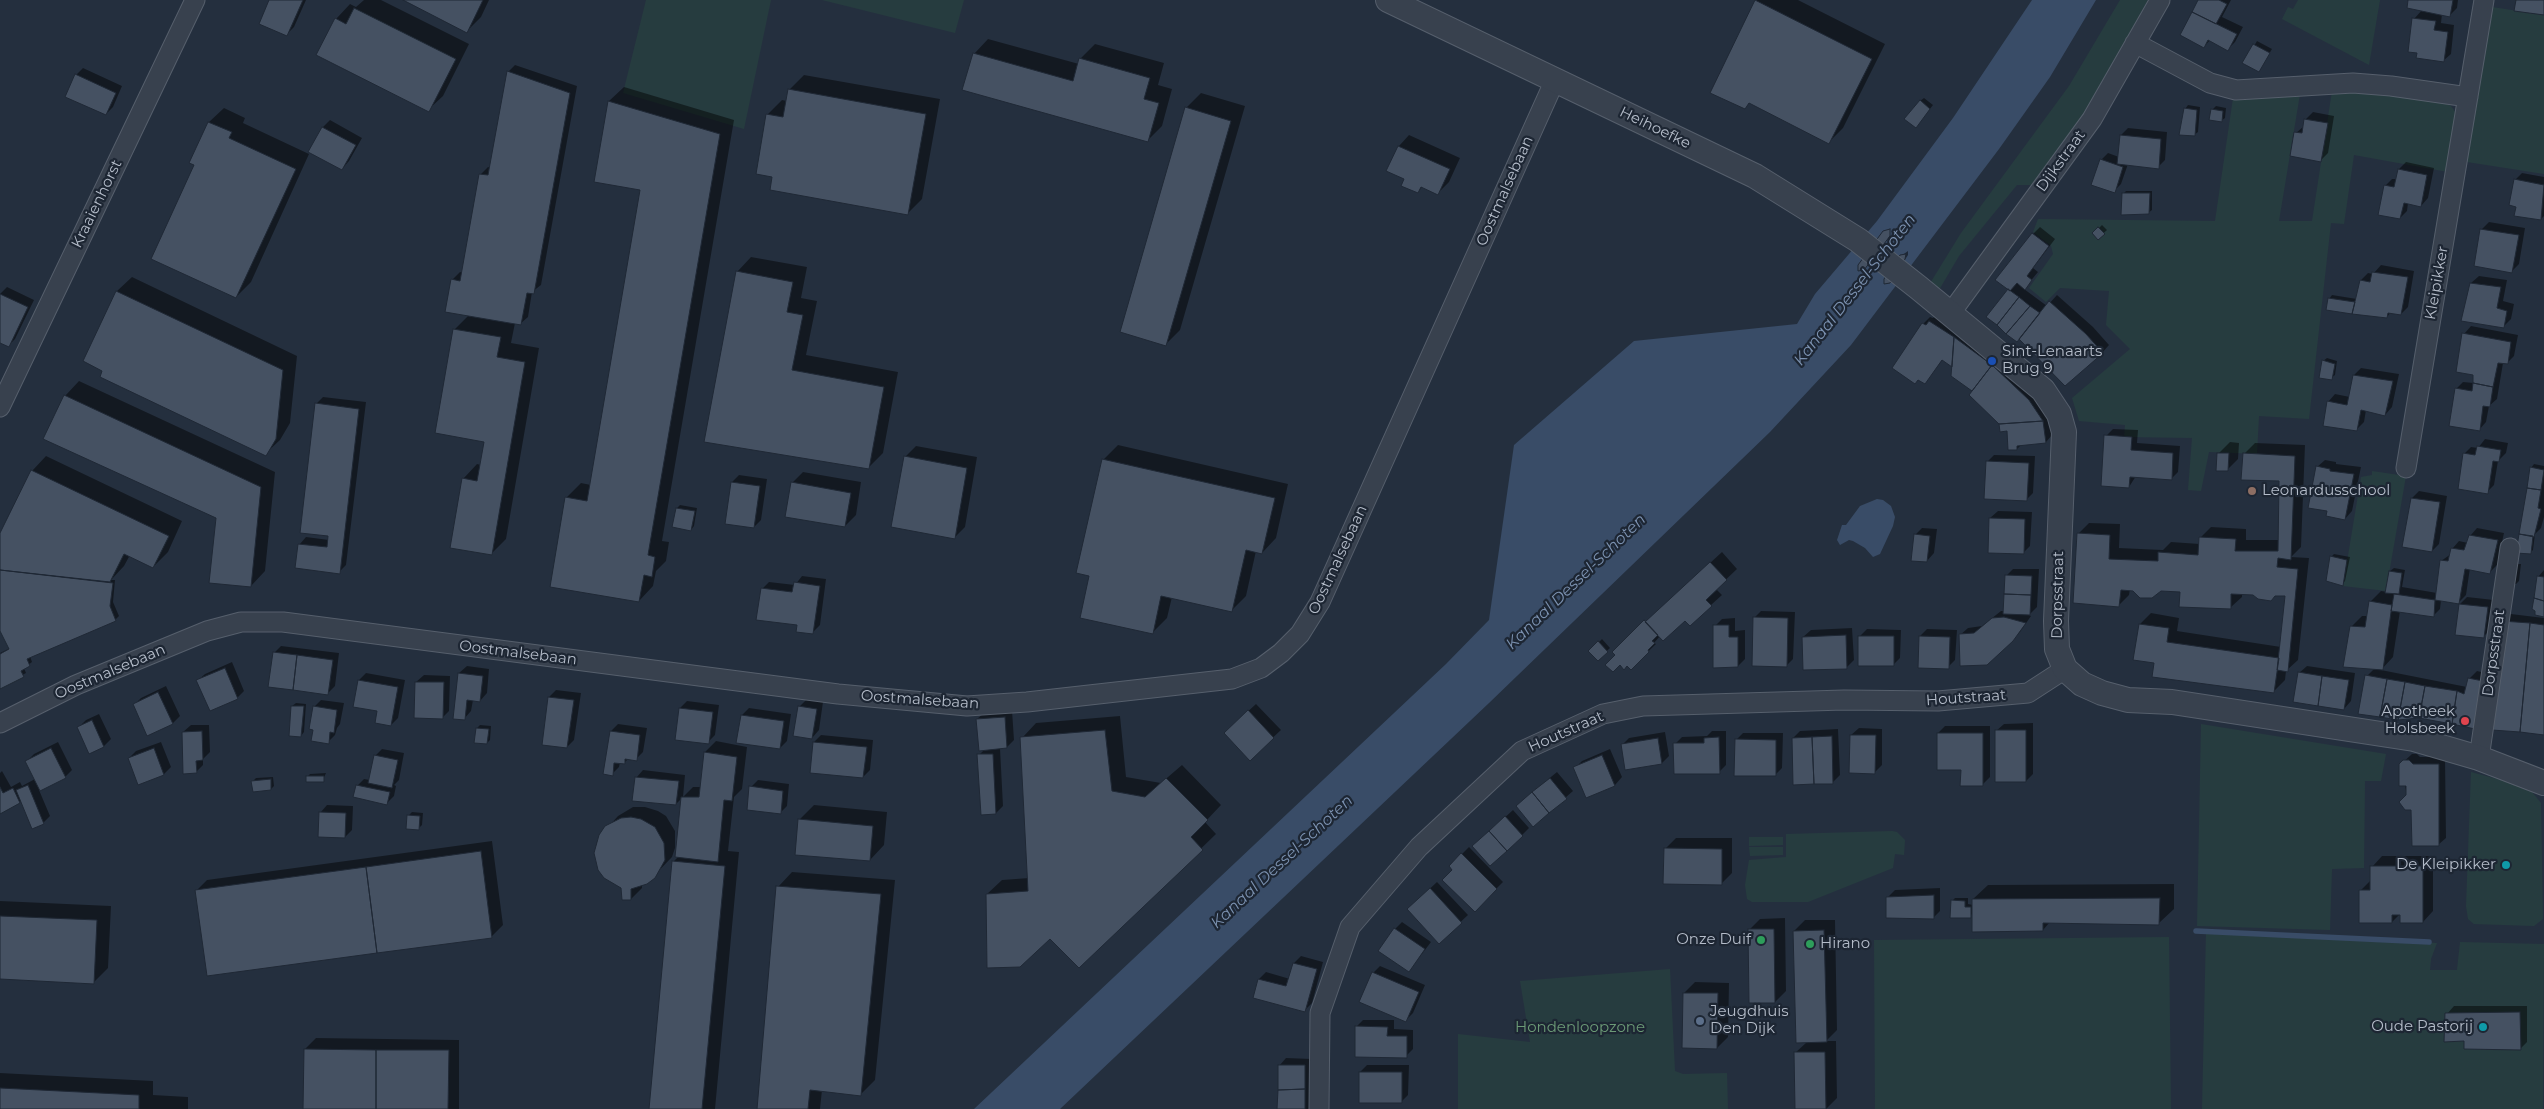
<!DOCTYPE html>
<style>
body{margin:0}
canvas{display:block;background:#242f3e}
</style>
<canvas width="2544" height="1109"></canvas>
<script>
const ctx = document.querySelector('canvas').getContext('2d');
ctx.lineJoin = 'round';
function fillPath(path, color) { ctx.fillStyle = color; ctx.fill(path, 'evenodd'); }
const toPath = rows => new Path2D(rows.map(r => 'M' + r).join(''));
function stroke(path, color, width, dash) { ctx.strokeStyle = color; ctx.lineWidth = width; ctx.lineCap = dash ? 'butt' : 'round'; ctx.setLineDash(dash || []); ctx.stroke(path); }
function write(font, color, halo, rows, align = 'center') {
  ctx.font = font + ' Montserrat,sans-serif'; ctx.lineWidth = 4.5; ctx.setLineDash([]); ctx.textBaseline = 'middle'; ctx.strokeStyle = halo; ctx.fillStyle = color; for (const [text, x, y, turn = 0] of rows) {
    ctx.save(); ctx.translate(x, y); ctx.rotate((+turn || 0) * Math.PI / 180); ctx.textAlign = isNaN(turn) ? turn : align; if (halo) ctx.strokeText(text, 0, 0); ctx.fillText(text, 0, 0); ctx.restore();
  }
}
fillPath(toPath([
 [646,0,771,0,744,129,623,93],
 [822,0,964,0,955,33],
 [2120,0,2148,0,2086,112,2033,185,2017,185,1959,256,1939,290,1929,285,1961,233,2069,86],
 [2298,0,2380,0,2369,65,2282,19,2288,7,2293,9],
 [2492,7,2544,15,2544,174,2467,162],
 [2351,89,2445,103,2451,106,2456,113,2448,172,2354,155,2344,224,2331,223,2309,419,2259,416,2257,454,2209,452,2201,491,2188,490,2192,438,2124,437,2125,425,2079,421,2072,398,2130,349,2106,325,2109,291,2060,288,2046,302,2029,288,2053,254,2051,246,2033,232,2038,219,2215,221,2233,98,2300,94,2279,221,2312,221,2332,91],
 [2372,471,2406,476,2386,591,2343,586,2361,477,2372,475],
 [2201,724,2386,754,2381,781,2365,781,2364,868,2332,869,2330,930,2197,926],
 [2471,772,2505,781,2532,792,2541,803,2543,919,2534,926,2474,924,2468,919,2466,906],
 [1892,831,1897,832,1905,840,1904,855,1895,854,1893,868,1808,902,1752,902,1747,899,1745,885,1749,860,1786,857,1786,834],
 [1749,837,1783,837,1783,845,1749,846],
 [1749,847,1783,847,1783,855,1750,856],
 [2206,931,2437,943,2431,959,2430,970,2457,970,2460,942,2544,944,2543,1109,2202,1109],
 [2169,937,2171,1109,1875,1109,1874,940],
 [1670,969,1675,1071,1683,1074,1727,1073,1728,1109,1458,1109,1458,1034,1530,1042,1520,981]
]), '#263c3f');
fillPath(toPath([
 [2032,0,2096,0,2050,77,1999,149,1851,345,1770,432,1489,703,1060,1109,974,1109,1446,664,1489,620,1514,445,1634,341,1797,324,1815,294,1877,221,1953,118],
 [1877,499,1883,500,1891,506,1895,517,1893,526,1880,554,1873,557,1865,548,1853,541,1849,540,1840,545,1837,540,1842,525,1846,525,1860,506]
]), '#394c67');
fillPath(toPath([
 [271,0,306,0,294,27,287,34],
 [364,0,381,0,469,44,443,96,428,110,336,19,350,4,356,7],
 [406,0,489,0,481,17,467,31],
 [1757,0,1798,0,1885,44,1843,128,1829,142,1750,102,1745,107],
 [2199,0,2231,0,2222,17,2243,27,2235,42,2228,49,2210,40,2204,47],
 [2409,0,2458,0,2457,8,2450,15,2442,14,2441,23,2454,25,2451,54,2443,61,2414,19,2422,10],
 [988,39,1079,64,1080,59,1095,44,1164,63,1158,85,1172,89,1162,126,1148,140,974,54],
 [2257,41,2272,49,2259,71,2244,63],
 [515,65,577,86,541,285,532,292,528,317,520,324,515,323,511,343,539,348,506,539,491,554,463,479,477,464,481,465,485,441,454,330,469,315,452,280,460,272,463,273,481,174,488,167,491,168,508,72],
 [83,68,122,86,113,107,106,114,76,75],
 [804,75,940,99,922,199,908,213,773,176,767,115,782,100,787,101,789,90],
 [624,87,734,120,662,541,669,542,666,561,656,571,653,586,639,601,566,498,581,483,591,485,642,188,609,101],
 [1201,93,1245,106,1180,330,1166,344,1186,108],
 [1924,98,1933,105,1919,123,1920,101],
 [2188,105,2200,107,2198,132,2194,135,2185,109],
 [2216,106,2226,108,2225,118,2221,121,2212,110],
 [224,108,245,118,243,123,309,154,251,282,236,297,196,165,191,162,209,122],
 [2313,112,2334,116,2328,153,2321,160,2296,133,2304,126,2306,119],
 [330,120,362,138,349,161,342,169,310,151,323,127],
 [2128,128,2167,132,2165,160,2158,167,2128,164,2121,184,2114,191,2101,160,2108,153,2119,157,2121,135],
 [1409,135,1460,158,1449,182,1438,193,1423,186,1418,192,1406,179,1399,146],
 [2406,162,2434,168,2428,198,2421,206,2408,203,2407,211,2400,218,2385,186,2392,179,2397,179,2399,169],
 [2522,173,2544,177,2544,216,2541,219,2517,206,2515,180],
 [2126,191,2152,191,2152,210,2148,213,2123,194],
 [2489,222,2525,228,2519,264,2512,271,2482,229],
 [2102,225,2107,230,2098,238,2094,233],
 [2040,227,2055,239,2033,268,2038,272,2024,289,2047,306,2057,295,2093,327,2109,345,2102,353,2019,338,2010,289,2033,234],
 [1908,251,1908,255,1893,278,1901,256],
 [751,257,807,267,801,298,817,301,806,355,898,372,883,453,869,467,706,441,737,272],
 [2381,265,2414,271,2408,307,2401,314,2391,312,2387,317,2329,299,2332,295,2357,299,2361,280,2368,273,2373,274],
 [2479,276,2507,280,2503,301,2514,304,2511,319,2503,327,2463,320,2471,283],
 [132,277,297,356,290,423,280,440,265,454,84,361,117,291],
 [7,287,34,300,15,339,8,346,0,342,0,294],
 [1937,314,1999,358,2050,413,2053,434,2046,442,2021,445,2017,449,2008,430,1974,391,1953,376,1953,367,1943,359,1925,383,1894,368,1923,324,1930,317,1933,318],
 [2471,326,2518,335,2514,356,2507,363,2503,363,2497,399,2489,406,2486,422,2479,430,2456,389,2463,382,2474,383,2475,374,2464,334],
 [2327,358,2337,361,2335,375,2331,378,2323,361],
 [2361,368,2399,374,2392,407,2385,415,2366,410,2364,422,2357,429,2328,402,2335,394,2350,397,2354,375],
 [79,381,275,472,265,571,251,586,217,518,65,396],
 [323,397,366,402,346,565,339,572,299,545,306,537,329,540,316,404],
 [2113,429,2138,430,2137,443,2180,446,2178,472,2171,479,2136,476,2129,487,2106,436],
 [2485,439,2508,443,2506,453,2498,461,2494,485,2487,492,2464,454,2471,447,2478,448],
 [2230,442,2239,443,2238,459,2227,470,2219,453],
 [2255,443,2305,445,2301,547,2291,557,2309,558,2298,660,2286,671,2285,680,2274,691,2155,662,2140,624,2151,613,2179,618,2177,631,2281,647,2286,594,2242,593,2242,597,2231,607,2181,591,2130,589,2129,595,2118,606,2078,534,2089,523,2120,524,2119,548,2163,550,2171,542,2200,544,2200,538,2211,527,2246,529,2246,540,2279,540,2280,480,2244,454],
 [1118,445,1288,484,1276,538,1262,553,1256,551,1246,596,1231,611,1172,597,1167,618,1152,633,1091,575,1103,460],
 [916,446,977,457,965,527,955,537,905,457],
 [1994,455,2035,456,2033,493,2026,500,1987,462],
 [46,456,182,521,168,552,153,567,130,555,124,566,111,580,115,580,113,602,119,616,115,620,30,656,32,662,24,668,26,673,0,687,0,653,10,648,0,628,0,536,32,471],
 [2325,460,2336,462,2336,464,2361,467,2352,511,2345,519,2329,511,2317,467],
 [2534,464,2544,466,2544,517,2541,528,2535,534,2533,550,2530,553,2531,468],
 [803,472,861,482,856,515,845,526,792,483],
 [739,475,767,479,761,520,754,527,732,482],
 [2419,491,2447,496,2439,544,2432,551,2412,498],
 [680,505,697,508,694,526,691,530,677,508],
 [1998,511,2032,512,2030,546,2023,553,1990,518],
 [1922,528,1937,529,1934,553,1927,561,1915,535],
 [2477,528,2504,533,2497,565,2490,572,2470,568,2466,595,2459,602,2441,600,2440,609,2433,616,2400,611,2393,657,2381,670,2467,687,2469,679,2477,671,2490,674,2482,720,2367,676,2375,668,2351,627,2362,616,2368,616,2370,602,2381,591,2387,592,2390,571,2394,568,2405,570,2402,587,2437,593,2441,561,2451,554,2452,549,2459,541,2468,543,2470,536],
 [1722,552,1737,569,1716,589,1722,595,1711,605,1685,619,1660,636,1654,643,1656,644,1631,668,1617,655,1621,645],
 [2334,554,2350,557,2345,581,2342,584,2331,557],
 [2515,564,2521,564,2519,581,2516,584,2510,584],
 [2013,569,2039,569,2037,607,2029,615,2031,616,2020,632,2012,640,1960,635,1968,628,1982,626,2001,611,2004,611,2006,576],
 [2544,570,2544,615,2538,577],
 [802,576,826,579,820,625,813,632,799,624,762,589,769,582,795,585],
 [2467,597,2494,600,2491,629,2484,636,2460,604],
 [1761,611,1795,612,1793,659,1786,666,1754,618],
 [2511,614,2544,618,2544,734,2503,621],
 [1735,618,1735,631,1745,630,1745,659,1738,666,1715,626,1722,619],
 [1852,628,1854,660,1846,668,1803,637,1811,630],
 [1867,629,1901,630,1900,658,1893,665,1860,636],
 [1927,629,1957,630,1955,660,1948,667,1920,636],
 [1602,639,1610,648,1598,659,1590,651],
 [281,646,339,653,335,686,328,693,274,653],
 [232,662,244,691,237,698,197,681,205,674],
 [467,666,489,669,487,693,480,701,473,700,471,711,464,719,459,673],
 [2307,666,2355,673,2351,701,2344,709,2299,673],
 [366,673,405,680,398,718,391,725,359,680],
 [424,675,450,676,449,711,442,718,416,682],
 [166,686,180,716,173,723,148,734,134,705,141,698],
 [556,690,581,693,574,740,567,747,549,697],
 [321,700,344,703,340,724,337,728,335,735,328,742,314,729,314,707],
 [806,700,823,702,819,730,812,738,799,707],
 [687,701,719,705,715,735,708,742,680,708],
 [296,703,306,704,304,732,301,736,292,706],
 [1256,704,1281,730,1250,759,1232,726],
 [749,708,791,714,787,741,780,748,742,715],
 [1012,710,1014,740,1007,747,1000,748,1003,806,996,813,979,755,985,749,977,719,985,712],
 [99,714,111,739,104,746,90,752,78,728,86,720],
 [1120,716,1126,777,1161,783,1182,765,1221,805,1205,822,1216,834,1079,967,1050,937,987,894,1002,880,1029,878,1022,738,1036,723],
 [2033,723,2033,774,2026,781,1996,731,2004,724],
 [618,724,647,728,643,752,636,759,629,758,624,763,620,762,619,767,612,774,611,731],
 [191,725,209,725,210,752,203,759,203,765,196,772,183,732],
 [480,725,491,726,490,740,487,743,477,728],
 [1945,726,1990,726,1990,777,1983,784,1962,769,1938,733],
 [1859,728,1882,729,1882,765,1875,772,1851,735],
 [1838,729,1840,775,1833,782,1793,738,1800,731],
 [1712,731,1726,731,1726,765,1719,772,1675,744,1682,737,1707,736],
 [1665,732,1669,756,1662,763,1622,745,1629,738],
 [1743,733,1783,733,1782,768,1775,775,1736,740],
 [821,735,873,740,870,770,863,777,814,742],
 [716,741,747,747,742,789,734,797,728,851,739,852,715,1109,650,1109,673,862,679,856,682,798,676,804,636,778,643,770,685,775,683,797,693,787,701,787,705,752],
 [58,742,72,770,65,777,39,790,50,816,43,823,22,801,0,813,0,773,2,771,11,787,20,782,22,786,35,779,27,761,34,754],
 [161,742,171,767,164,774,129,758,136,751],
 [382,749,404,753,399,780,394,785,396,786,394,796,386,804,357,786,364,779,370,780,375,756],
 [1610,749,1622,777,1615,785,1587,796,1575,768,1582,761],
 [2412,754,2417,754,2420,757,2445,757,2446,838,2438,845,2407,795,2400,765],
 [1557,772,1573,791,1533,826,1524,799],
 [326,773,323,780,307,777,310,774],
 [273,777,274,786,271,789,253,781,256,778],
 [758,780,789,784,787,806,780,813,751,787],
 [327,805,353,806,352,830,345,837,320,813],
 [814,805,887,812,884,845,870,860,799,820],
 [633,807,645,807,658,811,666,816,675,831,675,848,672,857,647,883,642,884,642,888,631,899,596,862,596,844,600,836,618,816],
 [1513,810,1529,828,1522,835,1481,839],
 [412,812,423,813,422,825,418,829,409,815],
 [1676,838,1732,838,1732,873,1721,884,1665,849],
 [492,841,503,925,492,936,208,974,196,891,207,880],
 [1469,847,1503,882,1475,910,1450,866],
 [2382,856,2433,856,2433,911,2423,922,2401,913,2392,922,2360,891,2372,879,2372,867],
 [792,872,895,880,875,1080,861,1094,822,1090,820,1109,758,1109,778,887],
 [1437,882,1468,915,1439,942,1408,909],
 [2174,884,2174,909,2159,923,2050,922,2043,930,1973,913,1970,916,1952,901,1955,898,1968,898,1968,904,1973,905,1973,899,1988,885],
 [1940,888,1940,911,1933,918,1887,898,1895,890],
 [0,901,111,906,108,968,93,983,0,978],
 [1785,918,1786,991,1775,1002,1749,930,1760,919],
 [1805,920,1835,920,1837,1030,1826,1041,1836,1041,1837,1098,1826,1109,1796,1109,1795,1053,1807,1042,1794,931],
 [1402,922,1431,942,1409,971,1395,929],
 [1301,956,1323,962,1312,1003,1305,1010,1255,997,1259,979,1266,972,1290,979,1294,963],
 [1380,966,1425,985,1413,1013,1406,1020,1373,973],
 [1695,982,1729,983,1728,1037,1717,1048,1684,993],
 [2454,1006,2527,1006,2527,1042,2520,1049,2466,1040,2447,1014],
 [1363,1020,1394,1020,1394,1029,1413,1030,1413,1049,1406,1056,1356,1027],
 [316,1038,459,1040,459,1109,305,1109,305,1049],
 [1286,1058,1312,1059,1311,1109,1279,1109,1279,1066],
 [1367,1065,1409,1065,1408,1095,1401,1102,1360,1072],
 [0,1073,153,1081,153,1095,188,1097,188,1109,0,1109]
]), '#0007');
stroke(toPath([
 [2196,931,2429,942]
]), '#394c67', 5.5);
const building = toPath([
 [269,0,303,0,287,36,259,24,269,0],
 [403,0,483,0,467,33,403,0],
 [1755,0,1872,59,1829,144,1749,103,1745,109,1710,93,1755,0],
 [2198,0,2219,0,2227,4,2216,24,2192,12,2198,0],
 [2408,0,2453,0,2450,17,2407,8,2408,0],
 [2516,0,2544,0,2544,15,2514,11,2516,0],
 [354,8,456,59,429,112,316,55,335,18,346,24,354,8],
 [2192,12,2237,34,2228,51,2208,40,2204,48,2180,35,2192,12],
 [2412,18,2436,21,2434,30,2448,32,2444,62,2416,58,2417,53,2408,52,2412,18],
 [2253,44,2270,53,2259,72,2242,63,2253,44],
 [973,53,1073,81,1079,58,1150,78,1144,99,1159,103,1148,142,962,90,973,53],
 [507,71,570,93,534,294,527,293,521,325,445,312,451,279,460,281,479,174,488,175,507,71],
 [75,74,116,93,106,115,65,97,75,74],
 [788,89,926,114,908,215,770,190,772,177,756,174,766,114,783,117,788,89],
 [1920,100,1930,109,1916,128,1904,119,1920,100],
 [608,101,720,134,648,555,655,557,652,577,644,575,639,602,550,587,565,497,587,501,640,190,594,182,608,101],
 [1185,107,1231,121,1166,346,1120,332,1185,107],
 [2184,108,2197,110,2195,136,2179,135,2184,108],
 [2211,109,2223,111,2222,122,2209,120,2211,109],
 [2304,119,2328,123,2321,162,2290,156,2294,132,2302,133,2304,119],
 [208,122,232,132,229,138,296,169,236,298,151,259,194,165,189,163,208,122],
 [322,127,356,145,342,170,308,152,322,127],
 [2120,135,2161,139,2159,169,2117,164,2120,135],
 [1398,146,1450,169,1438,195,1421,187,1418,193,1401,186,1404,179,1386,171,1398,146],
 [2100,159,2123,167,2115,193,2091,185,2100,159],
 [2398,169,2427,175,2421,207,2404,203,2400,219,2378,215,2384,185,2394,187,2398,169],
 [2514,179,2544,185,2541,220,2514,216,2516,207,2509,205,2514,179],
 [2122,193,2150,193,2149,214,2121,215,2122,193],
 [2098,227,2105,234,2098,240,2092,233,2098,227],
 [1890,229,1890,236,1864,270,1858,271,1858,265,1883,231,1890,229],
 [2480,229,2519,235,2512,273,2474,266,2480,229],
 [2032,233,2049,246,2027,276,2032,280,2025,290,2017,283,2010,291,1995,280,2032,233],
 [1906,254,1905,259,1890,283,1884,284,1884,279,1900,255,1906,254],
 [736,271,793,282,787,312,803,315,792,370,884,387,869,469,704,442,736,271],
 [2372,272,2408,277,2401,315,2388,313,2387,318,2352,314,2360,280,2370,282,2372,272],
 [2470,283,2501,287,2497,308,2507,311,2504,328,2461,321,2470,283],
 [2008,289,2019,297,1997,325,1986,317,2008,289],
 [116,291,283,370,276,439,266,456,100,377,102,371,83,361,116,291],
 [0,294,28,307,9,347,0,343,0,294],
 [2019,297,2030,306,2006,334,1997,325,2019,297],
 [2328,298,2355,302,2352,314,2326,310,2328,298],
 [2049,301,2086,334,2103,353,2065,386,2019,339,2049,301],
 [2030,306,2040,313,2017,342,2006,334,2030,306],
 [1929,321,1954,337,1952,367,1942,360,1925,384,1918,380,1915,384,1892,368,1922,323,1926,325,1929,321],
 [453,329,501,337,497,357,525,362,492,555,450,548,462,478,477,481,484,442,435,433,453,329],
 [2462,333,2511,342,2508,364,2498,363,2493,387,2473,383,2473,375,2456,372,2462,333],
 [1954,337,1992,365,1972,391,1951,376,1954,337],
 [2322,360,2335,364,2332,380,2319,378,2322,360],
 [1992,365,2029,400,2043,421,1999,424,1969,395,1992,365],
 [2353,375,2393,381,2385,416,2361,410,2357,431,2323,426,2327,401,2347,405,2353,375],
 [2473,383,2493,387,2490,407,2483,406,2480,431,2449,426,2455,388,2472,391,2473,383],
 [64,395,261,487,251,587,209,583,216,518,43,439,64,395],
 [315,403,359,409,340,574,295,568,298,544,327,547,328,536,300,533,315,403],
 [2043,421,2046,443,2017,446,2017,450,2008,450,2007,431,2000,432,1999,424,2043,421],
 [2104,435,2132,437,2131,450,2173,453,2172,480,2130,477,2129,488,2101,486,2104,435],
 [2477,446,2501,450,2499,462,2493,461,2488,494,2458,489,2463,453,2475,455,2477,446],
 [2217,453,2229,453,2228,471,2216,471,2217,453],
 [2243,453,2295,456,2291,560,2278,558,2277,567,2298,569,2288,672,2277,670,2285,596,2275,596,2271,601,2258,599,2253,595,2231,594,2231,609,2179,607,2180,592,2161,591,2152,598,2140,598,2133,591,2121,590,2119,607,2073,603,2077,533,2110,535,2109,559,2158,561,2158,552,2198,555,2199,537,2236,539,2235,551,2278,551,2279,481,2241,480,2243,453],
 [904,456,967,468,955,539,891,527,904,456],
 [1102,459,1275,498,1262,554,1246,550,1232,612,1161,596,1153,634,1080,618,1089,576,1076,573,1102,459],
 [1986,461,2029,463,2027,501,1984,499,1986,461],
 [2316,466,2330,469,2330,471,2354,474,2345,520,2326,516,2327,511,2308,508,2316,466],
 [2530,467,2544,470,2541,490,2527,488,2530,467],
 [31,470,169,536,153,568,124,554,110,582,0,570,0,533,31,470],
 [731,482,760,486,754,528,725,524,731,482],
 [791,482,851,493,845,527,785,517,791,482],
 [2527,488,2541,490,2538,508,2541,509,2534,537,2519,534,2527,488],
 [2411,498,2440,502,2432,552,2402,547,2411,498],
 [676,508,695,511,691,531,672,527,676,508],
 [1989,518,2025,519,2024,554,1988,553,1989,518],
 [1914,534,1930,536,1927,562,1911,561,1914,534],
 [2519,534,2533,536,2531,554,2516,553,2519,534],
 [2469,535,2498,540,2490,574,2465,569,2459,604,2435,600,2440,560,2448,561,2451,548,2464,550,2469,535],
 [2330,556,2347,560,2343,586,2326,581,2330,556],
 [1710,562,1727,580,1706,600,1712,606,1690,626,1685,621,1663,641,1645,622,1710,562],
 [0,570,113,583,110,606,116,621,27,659,30,666,21,671,24,677,0,689,0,654,9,649,0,631,0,570],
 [2389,571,2402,573,2399,594,2385,593,2389,571],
 [2005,575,2032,576,2031,595,2004,594,2005,575],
 [2537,576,2544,577,2544,601,2534,598,2537,576],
 [794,582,820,586,813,634,796,632,797,625,756,620,761,588,792,592,794,582],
 [2004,594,2031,595,2030,615,2003,614,2004,594],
 [2394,594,2435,600,2434,617,2391,611,2394,594],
 [2534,598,2544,601,2544,617,2535,615,2535,611,2532,609,2534,598],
 [2369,601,2392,605,2383,670,2343,667,2350,626,2365,627,2369,601],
 [2459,604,2488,607,2484,638,2455,635,2459,604],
 [1753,617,1788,618,1787,667,1752,666,1753,617],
 [2004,617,2026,623,2013,641,1987,665,1960,666,1959,634,1974,633,1992,618,2004,617],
 [1644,620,1658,635,1652,641,1655,643,1648,650,1649,652,1631,670,1627,666,1624,670,1620,665,1613,672,1605,665,1615,655,1612,652,1644,620],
 [2502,621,2530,623,2520,732,2492,730,2502,621],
 [2530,623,2544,625,2544,735,2520,732,2530,623],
 [2139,624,2169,628,2167,642,2279,658,2274,693,2152,677,2154,663,2133,660,2139,624],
 [1713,625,1729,625,1729,637,1738,637,1738,667,1713,668,1713,625],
 [1846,635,1847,669,1803,670,1802,637,1846,635],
 [1858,636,1894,636,1894,666,1858,666,1858,636],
 [1919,636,1950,637,1949,669,1918,668,1919,636],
 [1598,641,1608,652,1598,661,1588,651,1598,641],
 [273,652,297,655,293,690,268,687,273,652],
 [297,655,333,660,328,695,293,690,297,655],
 [225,668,238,699,210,711,196,680,225,668],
 [2298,672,2322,676,2318,706,2293,702,2298,672],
 [458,673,483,676,480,702,467,700,465,720,453,719,458,673],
 [2365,675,2387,679,2380,717,2358,714,2365,675],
 [2322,676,2349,680,2344,710,2318,706,2322,676],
 [2468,678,2483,681,2475,729,2452,724,2457,691,2464,694,2468,678],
 [2387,679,2405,682,2398,720,2380,717,2387,679],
 [358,680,398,687,391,726,375,723,377,711,353,707,358,680],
 [415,682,444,682,443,719,414,718,415,682],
 [2405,682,2425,686,2419,718,2398,720,2405,682],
 [2425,686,2457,691,2452,724,2419,718,2425,686],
 [158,692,173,724,147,736,133,704,158,692],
 [548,697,574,700,567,748,542,745,548,697],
 [291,706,304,706,301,737,289,736,291,706],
 [313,706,337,710,334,733,330,732,329,744,311,741,313,730,309,729,313,706],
 [798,706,817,709,812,739,793,736,798,706],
 [679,708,713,712,709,744,675,740,679,708],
 [1248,710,1274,738,1250,761,1224,733,1248,710],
 [741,715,784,721,780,749,736,743,741,715],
 [1005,717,1007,748,979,751,976,719,1005,717],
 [92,720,104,747,89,754,77,727,92,720],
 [476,728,489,729,487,744,474,743,476,728],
 [1105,730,1112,791,1145,797,1166,778,1208,820,1191,837,1203,850,1079,968,1050,939,1020,967,987,968,986,894,1028,891,1020,737,1105,730],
 [1995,730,2026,730,2026,782,1995,782,1995,730],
 [202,731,203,760,196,761,197,773,183,774,182,732,202,731],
 [610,731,640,735,637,761,625,759,625,764,614,763,613,776,603,774,610,731],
 [1937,733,1983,733,1983,786,1960,786,1961,770,1937,770,1937,733],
 [1850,735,1876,735,1875,774,1849,773,1850,735],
 [1832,736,1833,784,1814,784,1812,737,1832,736],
 [1719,737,1720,774,1674,774,1673,743,1704,743,1704,738,1719,737],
 [1812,737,1814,784,1793,785,1792,738,1812,737],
 [1658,738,1662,764,1625,770,1621,744,1658,738],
 [1735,739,1776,740,1776,776,1734,776,1735,739],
 [813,742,867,747,863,778,810,773,813,742],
 [51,748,66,778,40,791,25,761,51,748],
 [154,748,164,775,138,785,128,758,154,748],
 [704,752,737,757,732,801,724,800,718,862,675,857,681,797,699,797,704,752],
 [977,754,993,754,996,814,981,815,977,754],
 [374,755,398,760,392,788,368,783,374,755],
 [1602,755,1615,786,1586,798,1573,767,1602,755],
 [2403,760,2409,760,2413,764,2439,764,2439,846,2412,846,2411,810,2405,810,2399,802,2406,795,2406,786,2399,786,2399,764,2403,760],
 [306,776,324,776,324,782,306,782,306,776],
 [635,777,679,781,676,805,632,801,635,777],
 [1550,778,1567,799,1549,813,1532,792,1550,778],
 [271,779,271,790,253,792,251,781,271,779],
 [28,785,44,824,32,829,16,790,28,785],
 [356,785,390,792,387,805,353,797,356,785],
 [749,786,783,791,781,814,747,810,749,786],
 [0,787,3,793,13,788,20,803,0,814,0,787],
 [1532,792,1549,813,1533,827,1516,806,1532,792],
 [319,812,346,813,345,838,318,837,319,812],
 [407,815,420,816,419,830,406,829,407,815],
 [1505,816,1523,836,1507,851,1489,831,1505,816],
 [631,817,641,819,655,827,664,843,665,860,655,878,647,884,631,889,631,900,622,900,621,888,604,878,598,870,594,853,599,835,605,826,621,818,631,817],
 [798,819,873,826,870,861,795,855,798,819],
 [1489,831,1507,851,1490,866,1472,846,1489,831],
 [1664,848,1722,849,1722,885,1663,884,1664,848],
 [481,851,492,938,377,953,366,867,481,851],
 [1461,853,1497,889,1475,912,1442,880,1452,870,1449,866,1461,853],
 [672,861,725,866,702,1109,649,1109,672,861],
 [2370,866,2423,866,2423,923,2400,923,2400,915,2392,915,2392,923,2359,923,2359,890,2370,890,2370,866],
 [366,867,377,953,207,976,195,890,366,867],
 [776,886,881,894,861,1096,810,1090,808,1109,757,1109,776,886],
 [1430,888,1462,923,1439,944,1407,909,1430,888],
 [1934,895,1934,919,1886,918,1886,897,1934,895],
 [2160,898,2159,925,2043,923,2043,931,1972,932,1972,899,2160,898],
 [1951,900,1965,901,1965,907,1971,907,1971,918,1950,918,1951,900],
 [0,916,97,920,94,984,0,979,0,916],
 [1394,928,1425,949,1409,972,1378,951,1394,928],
 [1748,929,1774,929,1775,1003,1749,1003,1748,929],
 [1824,930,1827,1042,1796,1043,1793,931,1824,930],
 [1293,963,1317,969,1305,1012,1253,998,1258,979,1286,986,1293,963],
 [1372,972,1419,992,1406,1022,1359,1002,1372,972],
 [1683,993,1718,993,1717,1049,1682,1048,1683,993],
 [2520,1012,2521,1050,2464,1049,2464,1041,2444,1042,2445,1013,2520,1012],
 [1355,1026,1388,1027,1387,1036,1407,1036,1407,1058,1355,1057,1355,1026],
 [304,1049,376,1050,376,1109,303,1109,304,1049],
 [376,1050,449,1050,448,1109,376,1109,376,1050],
 [1794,1052,1825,1052,1826,1109,1795,1109,1794,1052],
 [1278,1065,1305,1065,1305,1089,1278,1090,1278,1065],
 [1359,1072,1402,1072,1402,1103,1359,1103,1359,1072],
 [0,1088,139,1095,139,1109,0,1109,0,1088],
 [1305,1089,1305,1109,1277,1109,1278,1090,1305,1089]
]);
fillPath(building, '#455162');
stroke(building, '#1f2835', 1);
const minor = toPath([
 [2135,43,2210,83,2236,90,2353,83,2391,86,2468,97],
 [1950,314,2092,119,2160,0],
 [0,407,195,0],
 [2406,468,2484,0],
 [0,723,76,685,207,631,241,622,283,622,838,694,967,706,1027,702,1232,679,1261,668,1281,653,1300,634,1320,602,1555,80],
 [2479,758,2510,548],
 [1319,1109,1320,1013,1350,927,1419,847,1522,751,1603,714,1643,706,1844,700,1938,701,2028,693,2065,669]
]);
const tertiary = toPath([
 [1388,0,1755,176,1858,240,1919,288,2043,390,2059,414,2064,432,2056,621,2057,649,2065,669,2082,684,2102,693,2128,700,2172,702,2414,739,2479,758,2544,783]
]);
stroke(minor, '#565f6c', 21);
stroke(tertiary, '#565f6c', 26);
stroke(minor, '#38414e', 19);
stroke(tertiary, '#38414e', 24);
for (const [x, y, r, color] of [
 [1992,361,5,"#1a4fb4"],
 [2252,491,5,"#8d6e63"],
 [2465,721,5,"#e0444e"],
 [2506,865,5,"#0f9aa8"],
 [1761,940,5,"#2e9e5b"],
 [1810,944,5,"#2e9e5b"],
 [1700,1021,5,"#5c6f8a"],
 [2483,1027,5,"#0f9aa8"]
]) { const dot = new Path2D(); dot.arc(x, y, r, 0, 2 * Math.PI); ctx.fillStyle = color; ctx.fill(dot); stroke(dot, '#1d2633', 2); }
write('15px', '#b4bcc9', '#1d2633', [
 ["Heihoefke",1655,128,26],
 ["Dijkstraat",2061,161,-54],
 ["Oostmalsebaan",1505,191,-66],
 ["Kraaienhorst",97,204,-64],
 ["Kleipikker",2437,283,-80],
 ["Oostmalsebaan",1338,560,-65],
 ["Dorpsstraat",2058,595,-89],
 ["Oostmalsebaan",518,653,7],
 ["Dorpsstraat",2494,653,-82],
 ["Oostmalsebaan",110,672,-23],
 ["Houtstraat",1966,698,-4],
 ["Oostmalsebaan",920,700,4],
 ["Houtstraat",1566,732,-24]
]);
write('15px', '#b4bcc9', '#1d2633', [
 ["Sint-Lenaarts",2002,352],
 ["Brug 9",2002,369],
 ["Leonardusschool",2262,491],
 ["Apotheek",2455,712,"right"],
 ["Holsbeek",2455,729,"right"],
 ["De Kleipikker",2496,865,"right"],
 ["Onze Duif",1751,940,"right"],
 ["Hirano",1820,944],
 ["Jeugdhuis",1710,1012],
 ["Den Dijk",1710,1029],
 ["Oude Pastorij",2473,1027,"right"]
], 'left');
write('15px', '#6b9a76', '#1d2633', [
 ["Hondenloopzone",1580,1028]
]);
write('italic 16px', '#7c92b1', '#1d2633', [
 ["Kanaal Dessel-Schoten",1855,290,-52],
 ["Kanaal Dessel-Schoten",1576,582,-44],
 ["Kanaal Dessel-Schoten",1282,862,-43]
]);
</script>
